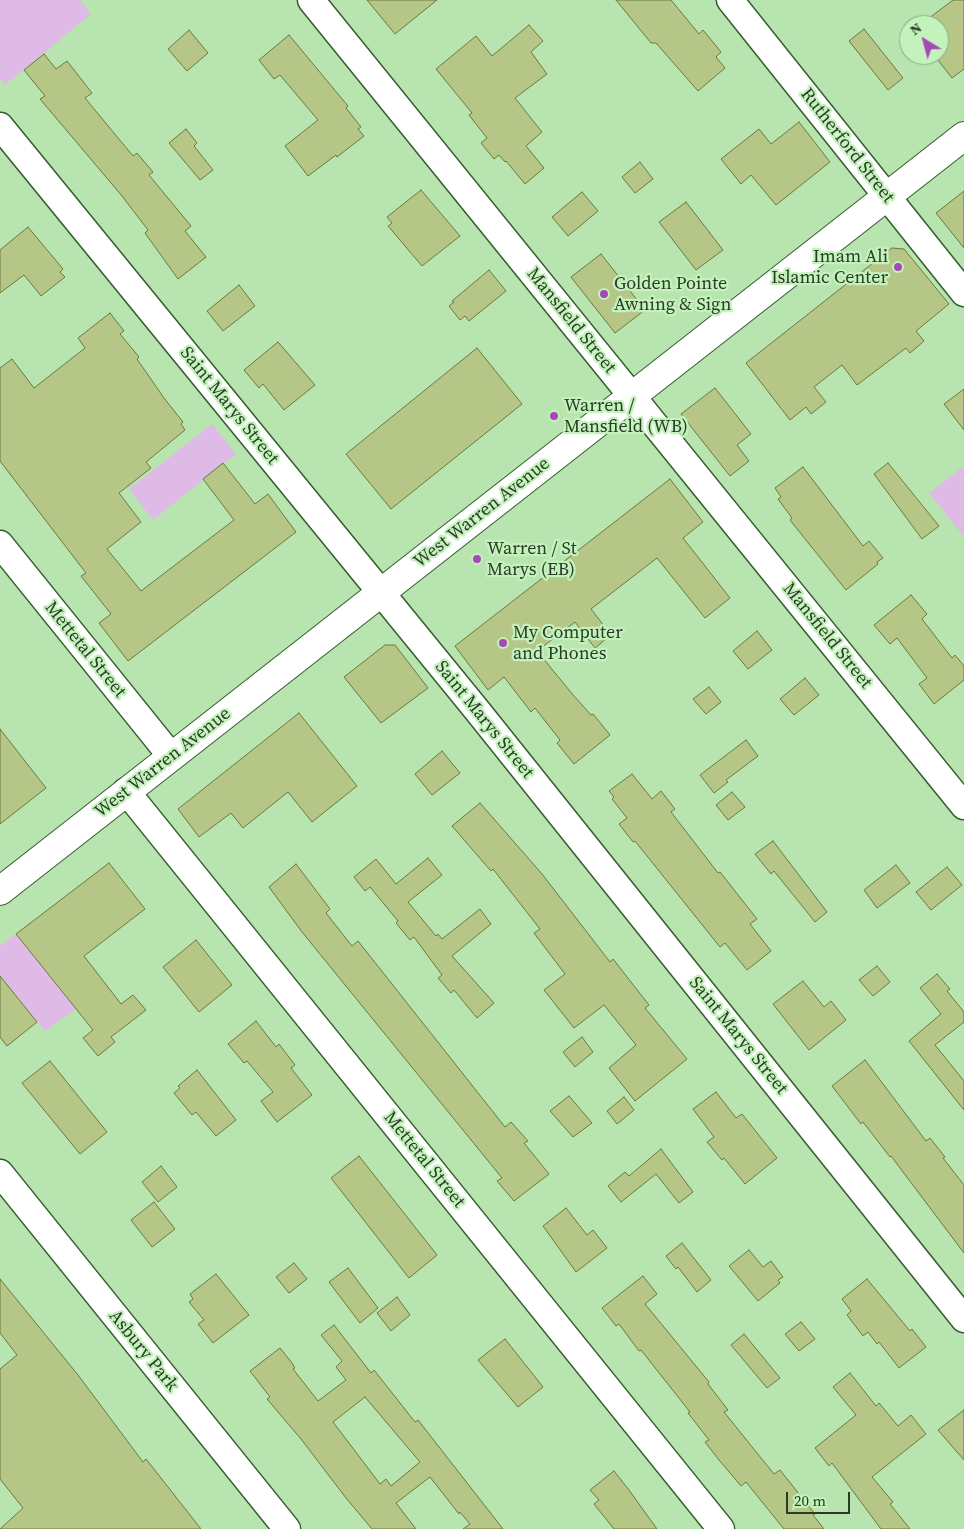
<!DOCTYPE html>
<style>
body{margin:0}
#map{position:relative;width:964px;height:1529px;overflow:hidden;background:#b8e5af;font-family:"Source Serif 4",serif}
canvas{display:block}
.north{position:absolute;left:899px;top:15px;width:50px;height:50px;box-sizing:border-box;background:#c4f2bc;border:1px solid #86a980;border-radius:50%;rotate:323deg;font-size:14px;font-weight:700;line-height:20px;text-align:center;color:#2a3c26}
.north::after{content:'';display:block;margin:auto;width:18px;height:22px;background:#a44ab6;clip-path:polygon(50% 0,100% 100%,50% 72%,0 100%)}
.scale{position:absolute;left:786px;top:1492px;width:64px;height:22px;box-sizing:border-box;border:2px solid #2a3c26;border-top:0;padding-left:6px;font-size:15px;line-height:18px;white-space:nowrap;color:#2a3c26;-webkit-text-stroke:4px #c4f2bc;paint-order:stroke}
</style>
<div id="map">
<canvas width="964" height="1529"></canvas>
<div class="north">N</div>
<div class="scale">20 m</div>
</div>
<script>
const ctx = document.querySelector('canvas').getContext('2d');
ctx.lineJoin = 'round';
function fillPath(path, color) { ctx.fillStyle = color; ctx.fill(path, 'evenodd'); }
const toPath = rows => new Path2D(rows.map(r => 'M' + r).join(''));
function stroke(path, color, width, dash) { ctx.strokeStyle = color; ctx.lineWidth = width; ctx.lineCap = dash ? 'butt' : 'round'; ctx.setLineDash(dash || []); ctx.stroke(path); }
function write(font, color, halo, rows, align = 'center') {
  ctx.font = font + ' "Source Serif 4",serif'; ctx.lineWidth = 4.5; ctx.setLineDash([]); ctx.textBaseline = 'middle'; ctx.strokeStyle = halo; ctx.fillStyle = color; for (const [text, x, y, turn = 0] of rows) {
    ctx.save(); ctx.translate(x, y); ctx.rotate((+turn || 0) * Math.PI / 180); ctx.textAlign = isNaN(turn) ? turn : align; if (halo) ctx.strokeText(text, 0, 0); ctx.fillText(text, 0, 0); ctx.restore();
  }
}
fillPath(toPath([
 [0,0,80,0,91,14,5,85,0,79],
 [212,424,236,454,153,520,129,489],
 [964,466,964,537,929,493],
 [16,934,76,1009,45,1031,0,976,0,946]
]), '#dfbae7');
const building = toPath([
 [367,0,437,0,395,34,367,0],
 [616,0,671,0,699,34,703,30,721,52,716,57,725,68,698,91,656,43,651,43,616,0],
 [953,0,964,0,964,69,952,78,934,55,939,55,939,25,920,25,953,0],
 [529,25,543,41,531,52,547,74,515,98,542,132,526,146,544,168,525,184,506,161,505,162,499,155,494,159,481,143,487,138,469,115,472,113,436,69,476,36,492,56,529,25],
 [864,29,903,78,888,90,849,41,864,29],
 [189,30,208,53,187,71,168,49,189,30],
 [289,35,348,106,346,108,361,127,358,129,364,136,337,157,336,155,308,176,285,146,318,120,280,75,274,79,259,60,289,35],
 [44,54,56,69,67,61,92,93,85,98,133,156,137,153,153,172,149,175,191,226,185,231,206,257,178,279,145,233,148,230,122,196,40,99,45,96,24,70,44,54],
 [799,122,830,162,776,205,751,175,741,184,721,159,759,129,771,144,799,122],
 [186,129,197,143,194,146,213,170,200,180,169,143,186,129],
 [640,162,653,179,635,193,622,177,640,162],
 [421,190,460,236,422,266,388,226,392,223,387,217,421,190],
 [964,191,964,248,936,213,964,191],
 [582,192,598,211,568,236,552,217,582,192],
 [686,202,723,250,696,270,659,222,686,202],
 [28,227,63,269,60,272,65,277,41,296,24,275,0,293,0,250,28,227],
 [892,248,904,249,949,304,916,331,924,341,910,353,906,348,857,385,842,365,814,387,826,402,811,414,806,407,790,420,746,363,892,248],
 [601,254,645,310,615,333,571,277,601,254],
 [489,270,506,291,469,321,465,316,460,320,449,306,454,302,452,301,489,270],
 [239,285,255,306,223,331,207,311,239,285],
 [110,313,124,331,120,334,139,357,137,359,164,398,183,422,181,424,185,430,146,462,151,468,119,493,141,522,107,549,141,591,234,520,203,479,223,463,255,504,268,494,296,532,128,661,99,623,111,614,81,576,86,573,0,461,0,368,12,359,34,388,85,348,78,338,110,313],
 [278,342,315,385,284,410,263,384,259,388,244,370,278,342],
 [477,348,522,404,391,509,346,454,477,348],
 [715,388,751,434,737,445,749,461,730,476,681,414,715,388],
 [964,389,964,430,944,404,964,389],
 [888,463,939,526,922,539,874,474,888,463],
 [803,467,863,546,869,541,883,558,877,562,878,564,846,590,790,520,792,518,778,499,781,497,775,488,803,467],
 [670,479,703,522,683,538,730,598,705,618,657,558,591,609,611,635,595,648,575,622,537,651,574,696,591,715,593,714,610,735,574,764,557,743,560,740,535,708,531,712,504,677,488,690,455,646,670,479],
 [911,595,927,614,922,619,952,658,955,655,964,666,964,680,934,704,919,684,927,678,897,638,890,644,874,625,911,595],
 [757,631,772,650,748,669,733,651,757,631],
 [385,645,395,645,428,688,381,723,344,677,385,645],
 [805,678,819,695,794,715,780,699,805,678],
 [709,687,721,702,706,714,693,699,709,687],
 [299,713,357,786,312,822,288,792,243,828,231,813,199,837,178,809,299,713],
 [0,729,46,788,0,824,0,729],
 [746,740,758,756,726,780,728,782,714,793,700,775,746,740],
 [442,751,460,773,432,795,415,774,442,751],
 [632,774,652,799,661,791,675,809,671,812,718,873,720,872,757,919,750,924,771,951,747,970,725,943,720,947,635,841,633,842,619,824,627,818,612,799,614,797,609,791,632,774],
 [732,792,745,807,728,820,716,805,732,792],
 [480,803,542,874,610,962,613,959,649,1005,645,1008,687,1059,635,1101,609,1068,636,1045,604,1005,574,1028,544,990,565,974,534,933,540,929,493,869,491,871,452,826,480,803],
 [773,841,827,912,815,922,774,871,771,874,755,854,773,841],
 [428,858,442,875,408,902,436,936,438,934,442,939,480,909,491,924,452,956,494,1003,477,1018,454,990,451,993,438,978,442,975,414,937,410,940,396,923,398,921,370,887,365,891,354,877,376,859,396,884,428,858],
 [109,863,145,909,84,956,121,1004,133,995,146,1010,111,1037,115,1042,98,1056,83,1038,93,1030,16,934,109,863],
 [296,864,330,909,326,913,352,946,358,941,505,1127,511,1122,528,1141,524,1143,549,1174,514,1201,497,1181,502,1178,302,932,269,887,296,864],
 [896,865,910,883,877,908,864,890,896,865],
 [947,867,962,885,931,910,916,892,947,867],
 [196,940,232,985,199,1012,163,967,196,940],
 [877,966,890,982,873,996,859,980,877,966],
 [937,974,950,989,947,991,964,1012,964,1022,935,1045,964,1081,964,1110,909,1041,941,1014,920,988,937,974],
 [0,976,37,1022,7,1046,0,1037,0,976],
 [803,981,824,1007,831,1001,846,1020,809,1050,773,1004,803,981],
 [256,1021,276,1047,279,1044,295,1065,291,1068,312,1095,277,1122,261,1101,273,1092,247,1061,244,1063,228,1044,256,1021],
 [582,1037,593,1052,575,1067,563,1052,582,1037],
 [865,1060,926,1141,930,1138,945,1157,943,1158,964,1185,964,1253,891,1156,890,1157,863,1122,861,1124,832,1086,865,1060],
 [50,1061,107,1132,80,1154,22,1083,50,1061],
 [197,1070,236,1120,216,1136,196,1112,192,1115,174,1093,180,1088,178,1086,197,1070],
 [716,1092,736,1118,742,1114,777,1158,745,1184,724,1158,722,1160,707,1142,714,1137,693,1109,716,1092],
 [569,1096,592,1123,573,1137,550,1111,569,1096],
 [624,1097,634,1110,617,1124,607,1111,624,1097],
 [661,1149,693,1192,679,1203,656,1174,621,1202,608,1186,625,1172,629,1176,661,1149],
 [359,1156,437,1255,409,1278,331,1178,359,1156],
 [161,1166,177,1187,158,1202,142,1182,161,1166],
 [154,1202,175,1229,152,1247,131,1220,154,1202],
 [566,1208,587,1235,593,1230,607,1248,576,1272,543,1226,566,1208],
 [682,1243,711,1280,697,1292,678,1267,676,1269,666,1256,682,1243],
 [749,1250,763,1267,771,1261,783,1277,778,1280,780,1283,758,1301,729,1266,749,1250],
 [294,1263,307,1279,289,1293,276,1277,294,1263],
 [348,1268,378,1308,360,1323,329,1282,348,1268],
 [216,1274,249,1315,213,1343,198,1324,204,1320,189,1302,193,1299,190,1294,216,1274],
 [643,1276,657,1294,645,1304,709,1382,708,1384,728,1410,724,1412,753,1448,774,1474,780,1470,815,1514,813,1515,824,1529,784,1529,746,1482,741,1486,719,1460,705,1442,709,1440,688,1413,690,1412,641,1350,639,1351,619,1324,616,1326,602,1308,643,1276],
 [0,1279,78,1375,143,1462,146,1459,201,1529,0,1529,23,1508,0,1479,0,1369,17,1355,0,1333,0,1279],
 [867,1279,910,1331,912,1329,926,1347,899,1368,879,1342,877,1344,868,1332,863,1336,847,1315,851,1311,842,1299,867,1279],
 [397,1297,410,1315,391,1331,377,1313,397,1297],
 [801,1322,815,1339,799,1351,785,1334,801,1322],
 [334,1325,371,1373,374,1370,415,1422,418,1420,503,1529,463,1529,470,1524,460,1512,459,1514,430,1477,396,1503,416,1529,372,1529,346,1498,301,1439,267,1399,270,1397,250,1371,280,1348,292,1363,295,1368,293,1369,318,1401,346,1380,336,1367,342,1361,321,1335,334,1325],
 [365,1397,420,1462,391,1486,386,1479,380,1484,333,1422,365,1397],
 [744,1334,780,1378,767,1388,731,1345,744,1334],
 [505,1339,543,1387,518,1407,478,1360,505,1339],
 [850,1373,876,1406,879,1403,898,1426,911,1415,926,1434,872,1477,893,1502,890,1504,910,1529,881,1529,832,1463,829,1466,815,1448,856,1415,833,1387,850,1373],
 [964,1410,964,1460,938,1430,964,1410],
 [614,1471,629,1490,657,1529,614,1529,594,1504,599,1500,590,1490,614,1471]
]);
fillPath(building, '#b5c687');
stroke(building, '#6a793d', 1);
const minor = toPath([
 [311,0,964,806],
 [730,0,964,293],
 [0,126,476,709,964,1319],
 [0,544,171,756],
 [126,791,721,1529],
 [0,1173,287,1529]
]);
const major = toPath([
 [0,891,964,136]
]);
stroke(minor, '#355d2e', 29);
stroke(major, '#355d2e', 30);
stroke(minor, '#fff', 26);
stroke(major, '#fff', 28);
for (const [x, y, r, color] of [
 [898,267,5,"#a44ab6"],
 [604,294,5,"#a44ab6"],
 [554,416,5,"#a44ab6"],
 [477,559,5,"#a44ab6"],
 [503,643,5,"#a44ab6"]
]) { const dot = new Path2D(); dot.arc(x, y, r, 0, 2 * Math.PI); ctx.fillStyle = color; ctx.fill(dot); stroke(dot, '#c4f2bc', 2); }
write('18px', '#2a3c26', '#c4f2bc', [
 ["Rutherford Street",847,146,52],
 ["Mansfield Street",571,321,51],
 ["Saint Marys Street",229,406,51],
 ["West Warren Avenue",482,513,-38],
 ["Mansfield Street",827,636,51],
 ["Mettetal Street",85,650,51],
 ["Saint Marys Street",484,720,51],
 ["West Warren Avenue",163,763,-38],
 ["Saint Marys Street",738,1036,51],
 ["Mettetal Street",424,1160,51],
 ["Asbury Park",143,1351,51]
]);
write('18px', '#2a3c26', '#c4f2bc', [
 ["Imam Ali",888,257,"right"],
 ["Islamic Center",888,278,"right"],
 ["Golden Pointe",614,284],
 ["Awning & Sign",614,305],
 ["Warren /",564,406],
 ["Mansfield (WB)",564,427],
 ["Warren / St",487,549],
 ["Marys (EB)",487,570],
 ["My Computer",513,633],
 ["and Phones",513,654]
], 'left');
</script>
